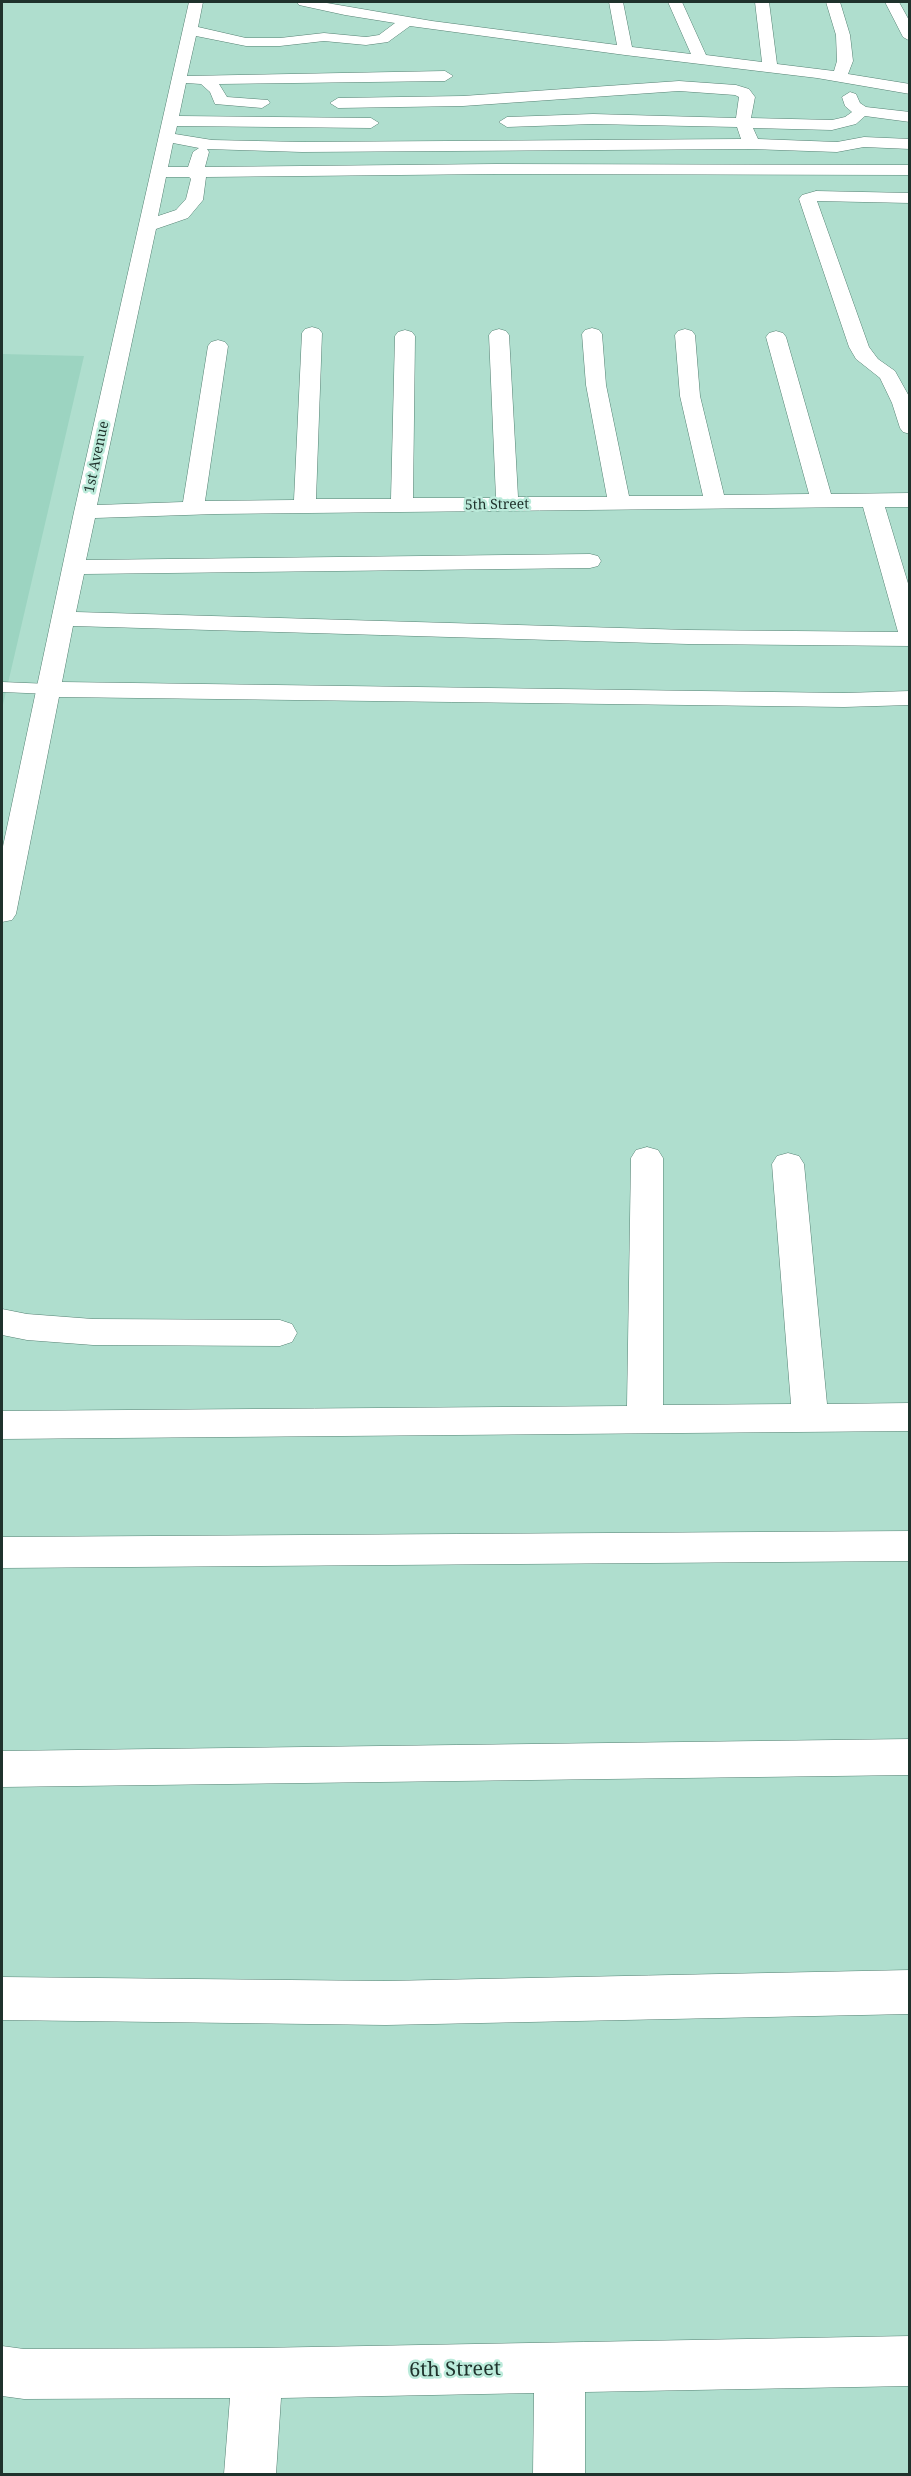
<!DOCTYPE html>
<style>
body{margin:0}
#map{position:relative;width:911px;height:2476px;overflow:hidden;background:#afdece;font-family:"Noto Serif",serif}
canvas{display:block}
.frame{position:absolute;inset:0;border:3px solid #1f322c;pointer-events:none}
</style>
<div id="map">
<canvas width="911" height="2476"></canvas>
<div class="frame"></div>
</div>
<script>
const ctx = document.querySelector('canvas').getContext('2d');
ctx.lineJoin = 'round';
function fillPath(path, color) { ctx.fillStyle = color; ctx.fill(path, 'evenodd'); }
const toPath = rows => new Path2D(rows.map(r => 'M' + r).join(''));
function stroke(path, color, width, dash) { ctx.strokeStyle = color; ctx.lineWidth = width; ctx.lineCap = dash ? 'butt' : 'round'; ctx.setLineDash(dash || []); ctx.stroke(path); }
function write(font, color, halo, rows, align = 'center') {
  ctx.font = font + ' "Noto Serif",serif'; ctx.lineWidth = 5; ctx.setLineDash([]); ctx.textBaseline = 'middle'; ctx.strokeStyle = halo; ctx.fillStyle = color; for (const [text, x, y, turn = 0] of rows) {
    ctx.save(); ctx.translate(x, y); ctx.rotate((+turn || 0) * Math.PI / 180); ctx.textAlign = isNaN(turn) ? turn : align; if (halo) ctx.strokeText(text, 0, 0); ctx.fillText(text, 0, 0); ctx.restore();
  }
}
fillPath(toPath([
 [2,354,84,356,2,709]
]), '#9cd4c1');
const lane = toPath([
 [2,682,50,684,58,689,50,694,2,692,2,682]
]);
const street = toPath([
 [189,2,203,2,198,27,246,38,280,38,324,33,366,37,379,35,395,23,345,15,299,5,297,2,321,2,432,21,617,45,609,2,623,2,632,47,691,54,668,2,682,2,706,55,762,62,755,2,769,2,777,64,834,71,837,61,836,35,826,2,840,2,850,35,853,61,848,74,910,84,910,94,817,78,625,55,410,26,388,42,366,45,324,41,280,46,246,46,196,36,187,76,445,71,453,76,445,81,219,84,227,97,268,100,270,103,262,108,215,104,210,92,201,84,186,83,179,116,371,118,379,123,371,128,177,126,175,134,212,140,302,142,741,139,737,127,593,124,507,127,499,122,507,117,593,114,736,118,739,97,735,95,679,91,463,106,338,108,330,103,338,98,463,96,679,81,736,85,749,89,755,97,751,118,832,120,845,117,852,112,845,106,842,97,850,92,856,94,860,103,866,107,910,112,910,122,865,116,856,124,832,130,753,128,758,139,837,142,864,137,910,139,910,149,864,147,837,152,751,149,302,152,207,149,209,152,205,167,496,164,910,165,910,175,496,174,206,177,203,200,188,218,156,229,97,505,183,502,208,346,211,342,218,340,225,342,228,346,205,501,294,500,302,333,305,329,312,327,319,329,322,333,316,499,391,499,395,336,398,332,405,330,412,332,415,336,413,498,496,498,489,335,492,331,499,329,506,331,509,335,518,497,607,497,586,385,582,334,585,330,592,328,599,330,602,334,606,385,629,496,703,496,680,396,675,335,678,331,685,329,692,331,695,335,700,396,724,495,809,494,766,337,769,333,776,331,783,333,786,337,831,494,910,493,910,507,885,507,910,590,910,646,688,644,73,626,62,682,844,693,910,691,910,705,844,707,59,697,16,914,12,920,2,922,2,851,74,512,189,2],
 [173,143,199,148,193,152,188,167,168,167,173,143],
 [166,177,189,177,191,179,186,199,176,210,158,216,166,177],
 [863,507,898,632,688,630,76,612,84,574,590,568,598,566,601,561,598,556,590,554,86,560,95,518,216,514,863,507],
 [885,2,899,2,910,22,910,41,903,37,885,2],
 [816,191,910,193,910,203,817,201,869,347,878,359,895,371,910,398,910,434,903,432,900,428,892,403,880,378,856,359,849,347,799,199,802,195,816,191],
 [647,1147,658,1150,663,1158,663,1405,791,1404,772,1164,777,1156,788,1153,799,1156,804,1164,827,1404,910,1403,910,1431,2,1439,2,1411,627,1406,631,1158,636,1150,647,1147],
 [2,1309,27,1314,93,1319,280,1320,292,1324,297,1333,292,1342,280,1346,93,1345,27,1340,2,1335,2,1309],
 [910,1531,910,1561,2,1568,2,1537,910,1531],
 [910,1739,910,1775,2,1787,2,1751,910,1739],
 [910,1970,910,2014,386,2025,2,2020,2,1977,386,1981,910,1970],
 [910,2336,910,2386,585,2392,585,2474,533,2474,534,2393,281,2398,276,2474,224,2474,230,2398,24,2399,2,2396,2,2346,24,2349,257,2348,910,2336]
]);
stroke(lane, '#558173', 1);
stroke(street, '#558173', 1);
fillPath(lane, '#fff');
fillPath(street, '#fff');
write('14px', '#1f322c', '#bcebdb', [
 ["1st Avenue",97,457,-78],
 ["5th Street",497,505,-1]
]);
write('20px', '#1f322c', '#bcebdb', [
 ["6th Street",455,2370,-1]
]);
</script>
